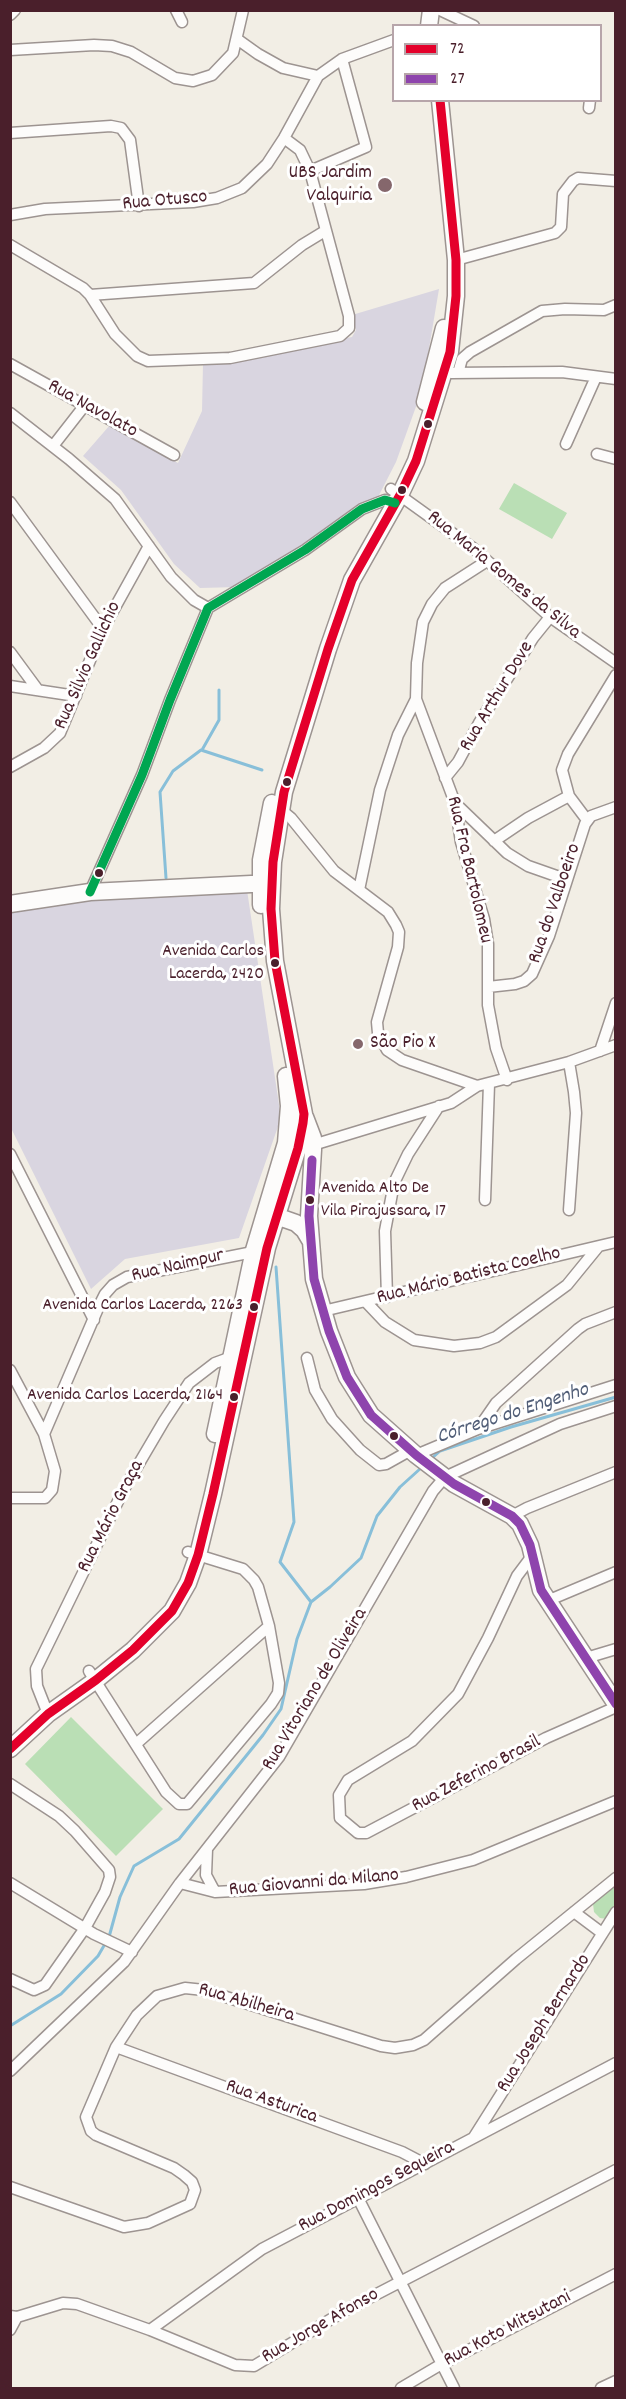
<!DOCTYPE html>
<meta charset="utf-8">
<style>
body{margin:0}
#map{position:relative;width:626px;height:2399px;overflow:hidden;background:#f2eee5;font-family:Dekko,sans-serif}
canvas{display:block}
.frame{position:absolute;inset:0;border:12px solid #4a1f2b;pointer-events:none}
.legend{position:absolute;left:392px;top:24px;width:210px;height:78px;box-sizing:border-box;background:#fff;border:2px solid #b7a5aa;margin:0;padding:8px 10px;list-style:none;font-size:18px;color:#4a1f2b}
.legend li{display:flex;align-items:center;gap:12px;height:30px}
.legend b{width:30px;border:2px solid #b7a5aa}
</style>
<div id="map">
<canvas width="626" height="2399"></canvas>
<div class="frame"></div>
<ul class="legend">
<li><b style="height:8px;background:#e4002b"></b>72</li>
<li><b style="height:8px;background:#8e44ad"></b>27</li>
</ul>
</div>
<script>
const ctx = document.querySelector('canvas').getContext('2d');
ctx.lineJoin = 'round';
function fillPath(path, color) { ctx.fillStyle = color; ctx.fill(path, 'evenodd'); }
const toPath = rows => new Path2D(rows.map(r => 'M' + r).join(''));
function stroke(path, color, width, dash) { ctx.strokeStyle = color; ctx.lineWidth = width; ctx.lineCap = dash ? 'butt' : 'round'; ctx.setLineDash(dash || []); ctx.stroke(path); }
function write(font, color, halo, rows, align = 'center') {
  ctx.font = font + ' Dekko,sans-serif'; ctx.lineWidth = 6; ctx.setLineDash([]); ctx.textBaseline = 'middle'; ctx.strokeStyle = halo; ctx.fillStyle = color; for (const [text, x, y, turn = 0] of rows) {
    ctx.save(); ctx.translate(x, y); ctx.rotate((+turn || 0) * Math.PI / 180); ctx.textAlign = isNaN(turn) ? turn : align; if (halo) ctx.strokeText(text, 0, 0); ctx.fillText(text, 0, 0); ctx.restore();
  }
}
fillPath(toPath([
 [439,289,422,390,396,462,376,501,238,587,200,588,174,564,121,490,83,456,110,425,178,463,202,411,203,364,352,337,356,330,352,315],
 [247,890,281,1118,239,1238,125,1259,91,1289,11,1128,11,911,37,901]
]), '#d9d5e0');
fillPath(toPath([
 [514,483,567,513,552,539,499,509],
 [71,1717,163,1809,116,1856,25,1764],
 [615,1883,615,1906,607,1919,600,1918,594,1912,593,1904]
]), '#badfb5');
stroke(toPath([
 [202,750,219,720,219,690],
 [166,878,160,792,173,771,201,750,262,770],
 [276,1267,294,1522,280,1562,311,1602],
 [431,1459,440,1451,511,1427,616,1397],
 [10,2026,61,1994,98,1956,109,1937,120,1897,134,1866,179,1839,263,1735,281,1709,297,1639,311,1602,330,1587,361,1558,377,1516,400,1487,421,1468]
]), '#88bfd9', 3);
const minor = toPath([
 [176,10,182,22],
 [440,10,474,26],
 [10,15,15,10],
 [237,39,258,54,283,68,318,76],
 [10,50,94,45,112,46,131,52,175,78,193,81,212,75,233,53,243,10],
 [589,108,590,100],
 [10,133,111,126,121,128,130,140,139,206],
 [310,171,366,147,342,59],
 [10,215,45,209,193,202,217,198,242,188,267,164,284,138,318,76,342,59,394,40],
 [10,245,83,288,90,295,115,334,137,356,148,361,230,358,340,336,349,328,349,316,310,171,300,150,284,138],
 [456,260,555,233,561,227,563,194,573,181,578,178,616,181],
 [90,295,254,283,302,245,325,231],
 [10,364,174,455],
 [451,373,562,372,616,379],
 [458,373,462,359,470,352,542,311,565,309,604,310,616,305],
 [10,413,69,459,115,499,171,577,194,600,208,608],
 [566,444,596,377],
 [53,446,85,405],
 [597,454,616,459],
 [391,489,473,548,550,617,616,663],
 [10,502,103,629],
 [10,652,38,690],
 [10,686,76,696],
 [416,699,455,803,461,842,484,919,488,944,488,1005,496,1048,507,1080],
 [10,767,44,748,60,733,103,629,149,546],
 [445,778,458,762,479,723,533,638,550,617],
 [455,803,507,853,528,866,565,879],
 [279,808,291,818,334,871,388,912,396,925,399,932,398,947,377,1022,378,1033,387,1050,402,1060,477,1086],
 [587,820,569,796,562,770,568,754,616,675],
 [494,841,528,818,569,796],
 [359,890,380,790,398,735,416,699,417,663,423,622,432,604,445,588,487,561],
 [90,892,142,775,170,700,208,608,305,550,362,509,385,500,395,503],
 [488,987,515,984,524,981,532,974,549,936,585,824,591,816,616,807],
 [600,1051,616,1003],
 [569,1062,574,1092,576,1113,569,1210],
 [310,1144,313,1145,451,1103,477,1086,569,1062,616,1045],
 [10,1154,94,1320],
 [485,1200,489,1084],
 [387,1297,385,1231,394,1183,408,1154,439,1106],
 [366,1302,385,1322,414,1340,454,1346,480,1343,496,1337,567,1285,598,1247],
 [323,1311,616,1242],
 [307,1358,315,1390,332,1419,360,1450,379,1465,386,1464,411,1450],
 [10,1370,44,1434,55,1471,52,1490,45,1498,10,1498],
 [478,1429,496,1403,578,1329,585,1324,616,1312],
 [44,1434,99,1306,105,1294,113,1285,127,1277,258,1251],
 [416,1455,478,1429,616,1385],
 [512,1516,527,1508,616,1472],
 [532,1556,517,1576,488,1638,458,1694,412,1741,348,1780,339,1795,340,1818,358,1833,366,1833,546,1738,616,1707],
 [547,1601,616,1572],
 [586,1658,616,1649],
 [89,1671,166,1792,179,1804,187,1804,271,1704,278,1693,279,1683,269,1626,258,1587,254,1580,243,1569,188,1552],
 [48,1714,37,1686,36,1669,124,1489,164,1421,189,1383,215,1363,234,1356],
 [136,1744,269,1626],
 [10,1784,59,1816,75,1831,109,1870,110,1877,105,1892,85,1928,45,1985,34,1990,10,1979],
 [207,1849,206,1875,215,1892,364,1884,406,1877,473,1860,616,1801],
 [10,1883,94,1934,132,1952],
 [180,1883,215,1892],
 [574,1912,602,1933],
 [116,2047,402,2152,425,2164],
 [10,2071,124,1962,180,1883,279,1757,433,1491,445,1477,560,1424,616,1406],
 [474,2137,616,1912],
 [10,2187,124,2227,148,2223,190,2204,195,2190,192,2182,184,2175,174,2168,96,2135,91,2131,86,2117,116,2047,137,2015,157,1996,185,1988,204,1990,381,2046,395,2048,413,2045,424,2040,516,1959,616,1878],
 [358,2198,454,2388],
 [10,2316,17,2317,63,2303,77,2304,150,2330,235,2365,254,2366,346,2310,616,2170],
 [10,2330,17,2317],
 [150,2330,262,2249,616,2063],
 [401,2388,440,2365,616,2274],
 [601,2388,616,2381]
]);
const secondary = toPath([
 [429,26,431,10],
 [425,402,444,328],
 [10,904,90,892,271,883],
 [261,905,261,860,272,803],
 [305,1117,313,1138,313,1150,309,1216,314,1279,329,1331,347,1377,371,1415,416,1455,454,1484,512,1516,520,1524,530,1545,541,1590,616,1704],
 [271,1209,276,1216,296,1223,304,1230,310,1240],
 [215,1434,254,1250,286,1143,289,1106,286,1076],
 [10,1749,48,1714,96,1680,133,1650,172,1611,188,1583,198,1555,213,1494,267,1248,298,1148,303,1123,304,1114,275,961,271,909,273,862,284,792,328,649,352,580,400,495,416,461,450,352,456,296,456,260,440,100]
]);
stroke(minor, '#9d9491', 13);
stroke(secondary, '#9d9491', 19);
stroke(minor, '#fdfcfb', 10);
stroke(secondary, '#fdfcfb', 16);
stroke(toPath([
 [10,1749,48,1714,96,1680,133,1650,172,1611,188,1583,198,1555,213,1494,267,1248,298,1148,303,1123,304,1114,275,961,271,909,273,862,284,792,328,649,352,580,400,495,416,461,450,352,456,296,456,260,440,100]
]), '#e4002b', 9);
stroke(toPath([
 [312,1160,309,1216,314,1279,329,1331,347,1377,371,1415,416,1455,454,1484,512,1516,520,1524,530,1545,541,1590,616,1704]
]), '#8e44ad', 9);
stroke(toPath([
 [90,892,142,775,170,700,208,608,305,550,362,509,385,500,395,503]
]), '#00a651', 9);
for (const [x, y, r, color] of [
 [385,185,8,"#85676c"],
 [428,424,5,"#4a1f2b"],
 [402,490,5,"#4a1f2b"],
 [287,782,5,"#4a1f2b"],
 [99,873,5,"#4a1f2b"],
 [275,963,5,"#4a1f2b"],
 [358,1044,6,"#85676c"],
 [310,1200,5,"#4a1f2b"],
 [254,1307,5,"#4a1f2b"],
 [234,1397,5,"#4a1f2b"],
 [394,1436,5,"#4a1f2b"],
 [486,1502,5,"#4a1f2b"]
]) { const dot = new Path2D(); dot.arc(x, y, r, 0, 2 * Math.PI); ctx.fillStyle = color; ctx.fill(dot); stroke(dot, '#fff', 2); }
write('18px', '#4a1f2b', '#fff', [
 ["Avenida Carlos",264,953],
 ["Lacerda, 2420",264,976],
 ["Avenida Alto De",321,1190,"left"],
 ["Vila Pirajussara, 17",321,1213,"left"],
 ["Avenida Carlos Lacerda, 2263",243,1307],
 ["Avenida Carlos Lacerda, 2164",223,1397]
], 'right');
write('20px', '#4a1f2b', '#fff', [
 ["UBS Jardim",372,174],
 ["Valquiria",372,197],
 ["São Pio X",370,1044,"left"]
], 'right');
write('20px', '#4a1f2b', '#fff', [
 ["Rua Otusco",165,202,-5],
 ["Rua Navolato",92,410,29],
 ["Rua Maria Gomes da Silva",503,576,39],
 ["Rua Silvio Gallichio",89,666,-66],
 ["Rua Arthur Dove",498,697,-59],
 ["Rua Fra Bartolomeu",468,870,77],
 ["Rua do Valboeiro",556,904,-71],
 ["Rua Naimpur",178,1267,-13],
 ["Rua Mário Batista Coelho",469,1277,-14],
 ["Rua Mário Graça",112,1517,-63],
 ["Rua Vitoriano de Oliveira",316,1690,-59],
 ["Rua Zeferino Brasil",477,1775,-28],
 ["Rua Giovanni da Milano",314,1884,-5],
 ["Rua Abilheira",246,2004,16],
 ["Rua Joseph Bernardo",545,2024,-58],
 ["Rua Asturica",271,2103,20],
 ["Rua Domingos Sequeira",377,2188,-28],
 ["Rua Jorge Afonso",321,2327,-30],
 ["Rua Koto Mitsutani",508,2330,-28]
]);
write('italic 21px', '#515e77', '#fff', [
 ["Córrego do Engenho",513,1415,-18]
]);
</script>
